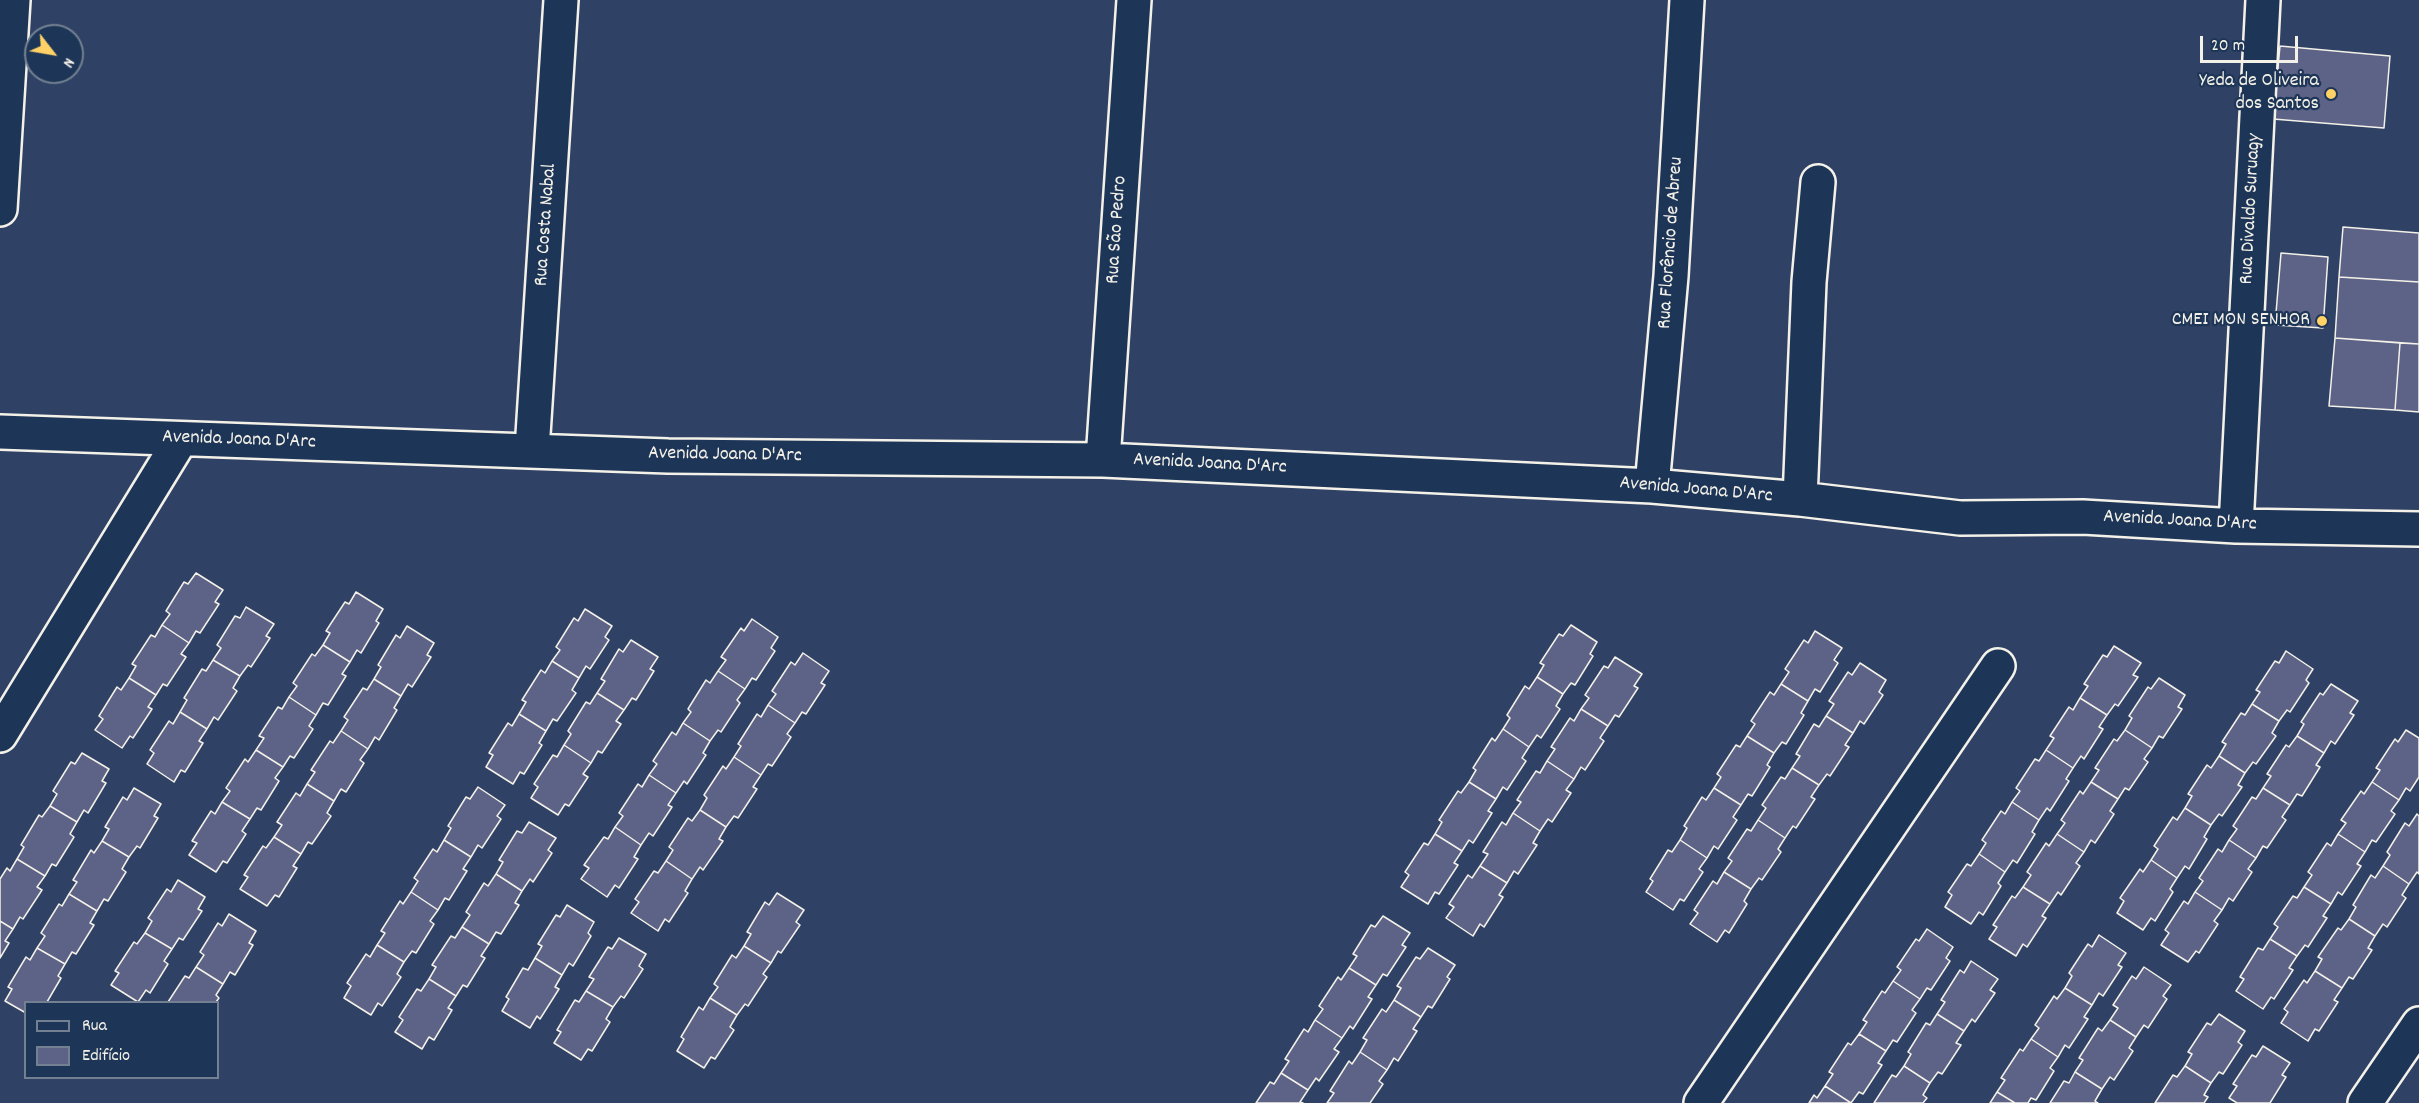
<!DOCTYPE html>
<meta charset="utf-8">
<style>
body{margin:0}
#map{position:relative;width:2419px;height:1103px;overflow:hidden;background:#2f4265;font-family:Dekko,sans-serif}
canvas{display:block}
.legend{position:absolute;left:24px;top:1001px;width:195px;height:78px;box-sizing:border-box;background:#1d3557;border:2px solid #738091;margin:0;padding:8px 10px;list-style:none;font-size:18px;color:#f4f1e8}
.legend li{display:flex;align-items:center;gap:12px;height:30px}
.legend b{width:30px;border:2px solid #738091}
.north{position:absolute;left:24px;top:24px;width:60px;height:60px;box-sizing:border-box;background:#1d3557;border:2px solid #738091;border-radius:50%;rotate:121deg;font-size:16px;font-weight:700;line-height:24px;text-align:center;color:#f4f1e8}
.north::after{content:'';display:block;margin:auto;width:21px;height:27px;background:#ffd166;clip-path:polygon(50% 0,100% 100%,50% 72%,0 100%)}
.scale{position:absolute;left:2200px;top:36px;width:98px;height:27px;box-sizing:border-box;border:3px solid #f4f1e8;border-top:0;padding-left:8px;font-size:18px;line-height:21px;white-space:nowrap;color:#f4f1e8;-webkit-text-stroke:4px #1d3557;paint-order:stroke}
</style>
<div id="map">
<canvas width="2419" height="1103"></canvas>
<ul class="legend">
<li><b style="height:8px;background:#1d3557"></b>Rua</li>
<li><b style="height:16px;background:#5d6287"></b>Edifício</li>
</ul>
<div class="north">N</div>
<div class="scale">20 m</div>
</div>
<script>
const ctx = document.querySelector('canvas').getContext('2d');
ctx.lineJoin = 'round';
function fillPath(path, color) { ctx.fillStyle = color; ctx.fill(path, 'evenodd'); }
const toPath = rows => new Path2D(rows.map(r => 'M' + r).join(''));
function stroke(path, color, width, dash) { ctx.strokeStyle = color; ctx.lineWidth = width; ctx.lineCap = dash ? 'butt' : 'round'; ctx.setLineDash(dash || []); ctx.stroke(path); }
function write(font, color, halo, rows, align = 'center') {
  ctx.font = font + ' Dekko,sans-serif'; ctx.lineWidth = 4.5; ctx.setLineDash([]); ctx.textBaseline = 'middle'; ctx.strokeStyle = halo; ctx.fillStyle = color; for (const [text, x, y, turn = 0] of rows) {
    ctx.save(); ctx.translate(x, y); ctx.rotate((+turn || 0) * Math.PI / 180); ctx.textAlign = isNaN(turn) ? turn : align; if (halo) ctx.strokeText(text, 0, 0); ctx.fillText(text, 0, 0); ctx.restore();
  }
}
const building = toPath([
 [2280,46,2390,56,2384,128,2273,119,2280,46],
 [2343,227,2419,233,2419,282,2339,277,2343,227],
 [2281,253,2328,257,2323,328,2275,325,2281,253],
 [2339,277,2419,282,2419,344,2335,338,2339,277],
 [2335,338,2400,343,2395,410,2329,406,2335,338],
 [2400,343,2419,344,2419,412,2395,410,2400,343],
 [196,573,223,590,215,602,219,604,200,633,196,631,189,643,162,625,170,614,166,611,184,582,188,584,196,573],
 [356,592,383,609,376,621,379,623,361,653,357,650,350,662,323,645,330,633,326,631,345,602,349,604,356,592],
 [246,607,274,624,266,636,270,638,251,667,248,665,240,676,213,660,221,648,217,645,235,616,240,618,246,607],
 [585,609,612,626,605,637,609,640,590,669,586,666,579,678,552,661,560,650,556,647,574,618,578,621,585,609],
 [752,619,778,637,771,648,775,651,756,680,752,678,745,689,718,671,726,660,721,657,741,628,744,631,752,619],
 [162,625,189,643,181,654,186,657,167,686,163,684,156,695,129,678,136,666,132,664,151,635,155,637,162,625],
 [1571,625,1597,642,1590,654,1593,656,1575,685,1571,683,1563,694,1537,677,1544,665,1540,663,1559,634,1563,636,1571,625],
 [407,626,434,643,427,655,431,657,412,687,408,684,401,696,374,679,381,667,378,665,396,635,400,638,407,626],
 [1815,631,1842,648,1834,660,1838,663,1820,692,1815,689,1808,701,1781,684,1789,672,1785,669,1804,640,1808,643,1815,631],
 [631,640,658,657,650,669,654,671,636,700,632,698,624,710,597,693,605,681,601,679,619,649,623,652,631,640],
 [323,645,350,662,342,674,346,676,328,705,323,703,316,715,289,697,297,686,293,683,312,654,315,656,323,645],
 [2114,646,2141,663,2133,675,2138,677,2118,706,2115,704,2107,715,2080,698,2088,686,2084,684,2103,655,2107,657,2114,646],
 [2286,651,2313,669,2306,680,2309,683,2290,712,2287,710,2279,721,2252,704,2260,692,2256,690,2275,661,2279,663,2286,651],
 [803,653,829,671,821,683,825,685,806,714,802,712,795,723,768,705,776,694,772,691,791,662,795,665,803,653],
 [1615,657,1642,674,1634,686,1638,688,1619,717,1615,715,1608,726,1581,709,1589,698,1585,695,1604,666,1608,668,1615,657],
 [213,660,240,676,233,688,237,691,218,720,214,717,207,729,180,712,187,700,184,698,202,669,206,671,213,660],
 [552,661,579,678,572,690,576,693,557,721,553,719,546,731,519,714,526,702,522,700,541,670,545,673,552,661],
 [1860,663,1886,680,1879,692,1883,695,1864,724,1860,721,1853,733,1826,716,1834,704,1829,701,1848,672,1852,675,1860,663],
 [718,671,745,689,737,700,740,703,721,732,718,730,710,741,683,723,691,712,688,709,706,680,710,683,718,671],
 [1537,677,1563,694,1556,706,1560,709,1541,738,1537,735,1529,747,1503,729,1510,718,1507,715,1525,686,1529,689,1537,677],
 [129,678,156,695,148,707,152,709,133,738,130,736,122,748,95,730,103,719,99,716,117,687,121,690,129,678],
 [2159,678,2185,695,2178,707,2182,709,2163,738,2159,736,2152,748,2125,730,2132,718,2129,716,2148,687,2151,689,2159,678],
 [374,679,401,696,394,708,397,710,379,740,375,737,368,749,341,731,348,720,344,717,363,688,367,690,374,679],
 [1781,684,1808,701,1801,713,1804,715,1786,744,1782,742,1774,753,1747,736,1755,724,1751,721,1770,692,1774,695,1781,684],
 [2331,684,2358,701,2350,713,2354,715,2335,744,2331,741,2324,753,2297,736,2304,724,2301,722,2320,693,2323,695,2331,684],
 [597,693,624,710,616,721,621,724,602,753,598,751,591,763,564,745,571,734,568,731,586,702,590,704,597,693],
 [289,697,316,715,309,726,313,729,294,758,290,756,283,767,256,750,264,738,259,736,278,707,282,709,289,697],
 [2080,698,2107,715,2099,727,2103,729,2084,759,2081,756,2073,768,2046,750,2054,738,2050,736,2069,707,2073,710,2080,698],
 [2252,704,2279,721,2272,733,2276,736,2256,764,2253,762,2245,773,2219,756,2226,744,2222,742,2241,713,2245,715,2252,704],
 [768,705,795,723,787,734,791,737,772,766,768,764,761,775,734,757,741,746,738,744,757,714,761,717,768,705],
 [1581,709,1608,726,1600,738,1604,741,1585,770,1581,767,1574,779,1547,761,1555,749,1551,747,1570,718,1574,721,1581,709],
 [180,712,207,729,199,741,203,743,185,772,181,770,174,782,147,764,154,753,150,750,169,721,173,724,180,712],
 [519,714,546,731,539,743,542,745,524,774,520,772,513,784,486,767,493,755,489,753,508,723,512,726,519,714],
 [1826,716,1853,733,1845,745,1849,747,1830,776,1827,774,1819,785,1792,768,1800,756,1796,754,1814,724,1819,727,1826,716],
 [683,723,710,741,703,753,706,755,687,784,684,781,676,793,649,775,657,764,653,761,672,732,676,735,683,723],
 [1503,729,1529,747,1522,758,1526,761,1507,790,1503,787,1496,799,1469,782,1476,770,1473,768,1492,738,1495,741,1503,729],
 [2125,730,2152,748,2144,759,2148,762,2129,790,2125,788,2118,799,2091,782,2099,770,2095,768,2114,739,2117,741,2125,730],
 [2406,730,2419,738,2419,777,2410,791,2406,788,2399,800,2372,782,2380,770,2376,768,2395,739,2398,742,2406,730],
 [341,731,368,749,360,760,364,763,346,792,341,789,334,801,307,784,315,772,311,770,330,741,333,743,341,731],
 [1747,736,1774,753,1767,765,1770,767,1752,796,1748,794,1741,805,1714,788,1721,777,1717,774,1736,745,1740,747,1747,736],
 [2297,736,2324,753,2316,765,2320,767,2302,796,2297,794,2290,805,2263,788,2271,776,2267,774,2286,745,2289,747,2297,736],
 [564,745,591,763,583,774,588,777,569,806,565,804,558,815,531,798,538,787,534,784,553,755,557,757,564,745],
 [256,750,283,767,275,778,279,781,261,810,257,808,250,819,222,802,230,791,226,788,245,759,248,762,256,750],
 [2046,750,2073,768,2066,779,2069,781,2050,811,2047,808,2039,820,2012,802,2020,791,2016,788,2035,759,2039,761,2046,750],
 [82,753,109,769,102,781,106,783,88,813,84,810,77,822,50,806,57,794,53,791,71,762,75,764,82,753],
 [2219,756,2245,773,2238,785,2242,787,2222,816,2219,814,2211,825,2185,808,2192,796,2188,794,2207,765,2211,768,2219,756],
 [734,757,761,775,753,787,757,789,738,818,734,816,726,827,700,810,707,798,704,795,723,766,726,769,734,757],
 [1547,761,1574,779,1566,790,1571,793,1552,822,1548,819,1540,831,1513,813,1521,802,1517,800,1536,771,1540,773,1547,761],
 [1792,768,1819,785,1811,797,1815,799,1796,828,1793,826,1785,838,1758,820,1766,808,1762,805,1781,777,1785,779,1792,768],
 [649,775,676,793,668,805,672,807,653,836,649,833,641,845,615,827,623,816,619,813,638,784,642,787,649,775],
 [1469,782,1496,799,1488,811,1492,813,1473,843,1469,840,1462,851,1435,834,1442,822,1439,820,1458,791,1461,793,1469,782],
 [2091,782,2118,799,2110,811,2114,814,2095,843,2091,840,2084,852,2057,834,2065,823,2061,820,2080,791,2083,794,2091,782],
 [2372,782,2399,800,2391,811,2395,814,2376,842,2372,840,2365,852,2338,834,2346,823,2341,820,2361,791,2364,794,2372,782],
 [307,784,334,801,327,813,331,816,312,844,308,842,301,854,274,837,282,825,277,822,296,793,300,796,307,784],
 [478,787,505,805,497,816,501,819,482,848,478,845,471,857,444,840,451,828,448,826,466,797,470,799,478,787],
 [134,788,161,804,154,816,158,818,140,848,137,846,129,857,102,841,109,829,105,827,123,797,127,800,134,788],
 [1714,788,1741,805,1733,817,1737,820,1718,849,1714,846,1707,858,1680,840,1687,828,1684,826,1702,797,1706,800,1714,788],
 [2263,788,2290,805,2282,817,2286,820,2267,848,2263,846,2256,858,2229,840,2237,829,2233,826,2252,797,2256,799,2263,788],
 [222,802,250,819,242,831,246,834,227,863,223,861,216,872,189,855,197,843,192,841,211,811,215,814,222,802],
 [2012,802,2039,820,2032,832,2035,834,2017,863,2013,860,2005,872,1979,854,1986,843,1982,840,2001,811,2005,814,2012,802],
 [50,806,77,822,70,834,74,837,56,866,52,864,45,876,17,859,24,847,21,845,39,815,42,817,50,806],
 [2185,808,2211,825,2204,837,2207,839,2189,869,2185,866,2177,878,2151,860,2158,849,2154,846,2173,817,2177,820,2185,808],
 [700,810,726,827,719,839,723,841,703,870,700,867,692,879,666,861,673,850,669,847,688,818,692,821,700,810],
 [1513,813,1540,831,1533,843,1537,845,1518,874,1514,871,1507,883,1480,866,1488,854,1483,852,1502,822,1506,825,1513,813],
 [2417,814,2419,816,2419,874,2417,872,2409,884,2383,866,2390,855,2387,852,2405,823,2409,826,2417,814],
 [1758,820,1785,838,1778,849,1781,852,1762,880,1759,878,1751,889,1724,872,1732,861,1728,858,1747,829,1751,831,1758,820],
 [529,822,556,838,548,850,552,853,533,882,530,879,522,891,496,874,503,862,499,860,517,831,522,833,529,822],
 [615,827,641,845,634,857,638,859,619,888,615,885,607,897,581,879,589,868,584,865,604,837,608,839,615,827],
 [1435,834,1462,851,1454,863,1458,865,1439,894,1435,892,1428,904,1401,887,1409,875,1405,872,1424,843,1428,845,1435,834],
 [2057,834,2084,852,2076,863,2080,866,2061,895,2058,892,2050,904,2023,887,2031,875,2027,872,2046,843,2049,846,2057,834],
 [2338,834,2365,852,2357,864,2361,866,2342,895,2338,892,2331,904,2304,887,2312,875,2308,872,2327,843,2331,846,2338,834],
 [274,837,301,854,293,866,297,868,279,897,275,895,267,906,240,889,248,877,244,875,263,846,266,848,274,837],
 [444,840,471,857,463,869,467,871,449,900,445,898,438,910,411,892,418,881,414,878,433,849,437,852,444,840],
 [1680,840,1707,858,1699,869,1703,872,1684,901,1680,899,1673,910,1646,892,1653,881,1650,879,1668,850,1672,852,1680,840],
 [2229,840,2256,858,2248,869,2252,872,2233,901,2229,898,2222,910,2195,892,2203,881,2199,878,2218,849,2222,852,2229,840],
 [102,841,129,857,122,869,126,872,108,901,104,899,97,911,69,894,77,882,73,880,91,850,94,853,102,841],
 [1979,854,2005,872,1998,883,2001,886,1983,915,1979,912,1971,924,1945,907,1952,895,1948,892,1967,864,1971,866,1979,854],
 [17,859,45,876,37,887,42,890,23,919,20,917,13,929,0,921,0,879,7,868,10,871,17,859],
 [2151,860,2177,878,2170,889,2173,892,2155,921,2151,918,2143,930,2117,913,2124,901,2120,898,2140,869,2143,872,2151,860],
 [666,861,692,879,685,891,688,893,669,922,665,919,658,931,631,913,639,902,635,899,654,871,658,873,666,861],
 [1480,866,1507,883,1499,895,1503,897,1484,927,1480,924,1473,936,1446,918,1454,907,1449,904,1468,875,1472,878,1480,866],
 [2383,866,2409,884,2402,895,2406,898,2387,927,2383,924,2375,936,2349,919,2356,907,2353,905,2371,875,2375,878,2383,866],
 [1724,872,1751,889,1744,901,1747,904,1729,933,1725,930,1717,942,1690,924,1698,913,1694,910,1713,881,1717,884,1724,872],
 [496,874,522,891,515,903,519,905,501,934,496,932,489,944,462,927,470,915,466,912,484,883,488,886,496,874],
 [178,880,205,897,198,909,202,911,183,940,179,938,172,949,145,933,152,921,148,918,167,889,171,892,178,880],
 [2023,887,2050,904,2042,916,2046,918,2027,947,2023,944,2016,956,1989,939,1997,927,1993,925,2012,896,2015,898,2023,887],
 [2304,887,2331,904,2323,916,2327,918,2308,947,2305,945,2297,956,2270,939,2278,927,2274,924,2293,896,2297,898,2304,887],
 [411,892,438,910,430,921,434,924,416,953,412,951,404,962,377,945,385,933,381,931,400,901,403,904,411,892],
 [2195,892,2222,910,2214,921,2218,924,2199,953,2196,951,2188,962,2161,945,2169,933,2165,930,2184,901,2188,904,2195,892],
 [777,893,804,910,796,922,800,925,781,953,778,951,771,963,744,946,751,934,747,932,765,902,769,905,777,893],
 [69,894,97,911,90,923,94,925,76,954,72,952,65,964,37,948,45,936,41,933,59,904,62,906,69,894],
 [567,905,594,922,588,933,591,936,573,966,569,963,562,975,535,958,542,946,538,944,556,915,560,917,567,905],
 [229,914,256,931,249,943,253,945,235,975,230,972,223,984,196,967,204,955,200,952,218,923,222,926,229,914],
 [1383,916,1410,933,1402,945,1406,947,1387,976,1383,974,1376,985,1349,968,1357,956,1353,954,1371,925,1375,927,1383,916],
 [2349,919,2375,936,2368,948,2372,950,2353,979,2349,977,2342,988,2315,971,2322,959,2318,957,2338,928,2341,930,2349,919],
 [0,921,13,929,5,941,9,943,0,958,0,921],
 [462,927,489,944,481,956,485,958,467,987,463,985,456,996,429,979,436,967,432,965,451,936,455,938,462,927],
 [1927,929,1953,947,1946,958,1950,961,1931,990,1927,988,1920,999,1893,981,1901,970,1897,967,1916,939,1919,941,1927,929],
 [145,933,172,949,164,961,168,964,150,993,146,990,138,1002,111,985,119,973,115,971,134,942,137,944,145,933],
 [2099,935,2126,953,2118,965,2122,967,2103,996,2099,993,2092,1005,2065,988,2072,976,2069,973,2088,944,2092,947,2099,935],
 [619,938,646,954,639,966,643,969,624,998,621,996,613,1007,586,991,594,979,589,977,608,947,612,949,619,938],
 [2270,939,2297,956,2289,968,2293,970,2274,999,2271,997,2263,1009,2236,991,2244,979,2240,977,2258,948,2263,950,2270,939],
 [377,945,404,962,397,974,401,977,382,1006,378,1003,371,1015,344,998,351,986,347,983,366,954,370,957,377,945],
 [744,946,771,963,763,974,767,977,748,1006,745,1004,737,1015,710,998,718,987,714,984,732,955,736,958,744,946],
 [37,948,65,964,58,976,61,978,47,1002,26,1002,26,1013,5,1001,12,989,8,987,26,957,30,960,37,948],
 [1428,948,1455,965,1447,977,1450,979,1432,1008,1428,1006,1421,1017,1394,1000,1401,988,1397,986,1416,957,1420,959,1428,948],
 [535,958,562,975,555,987,559,989,540,1019,537,1016,530,1028,502,1011,509,999,506,997,523,968,528,970,535,958],
 [1971,961,1998,979,1990,990,1995,993,1975,1022,1972,1019,1964,1031,1937,1014,1945,1002,1941,1000,1960,970,1964,973,1971,961],
 [196,967,223,984,216,995,219,998,216,1002,168,1002,185,976,189,978,196,967],
 [2144,967,2171,985,2163,996,2167,999,2148,1028,2144,1025,2136,1037,2110,1020,2118,1008,2113,1005,2132,976,2136,979,2144,967],
 [1349,968,1376,985,1368,997,1372,999,1353,1029,1350,1026,1342,1038,1315,1020,1323,1009,1319,1006,1338,977,1341,980,1349,968],
 [2315,971,2342,988,2334,1000,2338,1002,2319,1031,2315,1029,2308,1041,2281,1023,2288,1012,2284,1009,2304,980,2307,983,2315,971],
 [429,979,456,996,448,1008,452,1010,434,1040,429,1037,422,1049,395,1032,403,1020,399,1017,417,989,421,991,429,979],
 [1893,981,1920,999,1912,1010,1916,1013,1897,1042,1893,1040,1886,1051,1859,1034,1867,1022,1863,1020,1882,991,1885,993,1893,981],
 [2065,988,2092,1005,2084,1017,2088,1019,2069,1048,2065,1045,2058,1057,2031,1039,2039,1028,2035,1025,2054,996,2057,999,2065,988],
 [586,991,613,1007,606,1019,610,1022,592,1051,588,1049,581,1060,554,1043,561,1032,557,1030,575,1000,579,1002,586,991],
 [710,998,737,1015,730,1027,734,1030,715,1059,711,1057,704,1068,677,1051,684,1039,681,1037,699,1007,703,1010,710,998],
 [1394,1000,1421,1017,1413,1029,1417,1031,1398,1061,1394,1058,1387,1070,1360,1052,1367,1040,1363,1038,1382,1009,1386,1012,1394,1000],
 [1937,1014,1964,1031,1956,1043,1961,1045,1942,1074,1938,1072,1930,1083,1904,1066,1911,1054,1908,1052,1926,1023,1930,1025,1937,1014],
 [2219,1014,2245,1031,2238,1042,2242,1045,2223,1074,2219,1072,2211,1083,2185,1066,2192,1054,2188,1052,2207,1023,2211,1025,2219,1014],
 [1315,1020,1342,1038,1334,1049,1339,1052,1319,1081,1316,1078,1308,1090,1281,1073,1289,1061,1285,1059,1304,1029,1308,1032,1315,1020],
 [2110,1020,2136,1037,2129,1048,2133,1051,2114,1080,2110,1077,2102,1089,2075,1072,2083,1060,2079,1058,2098,1028,2102,1031,2110,1020],
 [1859,1034,1886,1051,1878,1063,1882,1065,1863,1094,1859,1092,1851,1103,1825,1086,1833,1074,1829,1072,1848,1043,1851,1045,1859,1034],
 [2031,1039,2058,1057,2050,1068,2054,1071,2036,1100,2031,1098,2028,1103,2015,1103,1997,1092,2005,1080,2001,1078,2020,1049,2023,1051,2031,1039],
 [2263,1046,2290,1063,2282,1075,2286,1077,2270,1103,2237,1103,2229,1098,2237,1086,2233,1084,2252,1055,2256,1057,2263,1046],
 [1360,1052,1387,1070,1379,1081,1383,1084,1370,1103,1327,1103,1334,1093,1330,1091,1349,1061,1352,1064,1360,1052],
 [1904,1066,1930,1083,1923,1095,1927,1098,1923,1103,1874,1103,1892,1075,1896,1077,1904,1066],
 [2185,1066,2211,1083,2204,1095,2208,1097,2204,1103,2155,1103,2173,1075,2177,1077,2185,1066],
 [2075,1072,2102,1089,2095,1101,2098,1103,2050,1103,2064,1081,2069,1083,2075,1072],
 [1281,1073,1308,1090,1300,1102,1303,1103,1256,1103,1270,1082,1274,1084,1281,1073],
 [1825,1086,1851,1103,1809,1103,1814,1095,1817,1098,1825,1086],
 [1997,1092,2015,1103,1990,1103,1997,1092]
]);
fillPath(building, '#5d6287');
stroke(building, '#f4f1e8', 1.5);
const minor = toPath([
 [0,209,13,0],
 [0,432,668,456,1103,460,1652,486,1800,499,1960,518,2083,517,2236,526,2419,529],
 [532,450,561,0],
 [1103,460,1134,0],
 [1652,486,1671,276,1687,0],
 [1800,499,1809,282,1818,182],
 [2236,526,2263,0],
 [0,735,181,439],
 [1701,1103,1998,666],
 [2365,1103,2419,1024]
]);
stroke(minor, '#f4f1e8', 38);
stroke(minor, '#1d3557', 33);
for (const [x, y, r, color] of [
 [2331,94,6,"#ffd166"],
 [2322,321,6,"#ffd166"]
]) { const dot = new Path2D(); dot.arc(x, y, r, 0, 2 * Math.PI); ctx.fillStyle = color; ctx.fill(dot); stroke(dot, '#1d3557', 2); }
write('20px', '#f4f1e8', '#1d3557', [
 ["Yeda de Oliveira",2319,82],
 ["dos Santos",2319,105],
 ["CMEI MON SENHOR",2310,321]
], 'right');
write('20px', '#f4f1e8', '#1d3557', [
 ["Rua Divaldo Suruagy",2252,209,-87],
 ["Rua Costa Nabal",547,225,-86],
 ["Rua São Pedro",1118,230,-86],
 ["Rua Florêncio de Abreu",1672,243,-86],
 ["Avenida Joana D'Arc",239,441,2],
 ["Avenida Joana D'Arc",725,456,1],
 ["Avenida Joana D'Arc",1210,465,3],
 ["Avenida Joana D'Arc",1696,491,5],
 ["Avenida Joana D'Arc",2180,522,3]
]);
</script>
